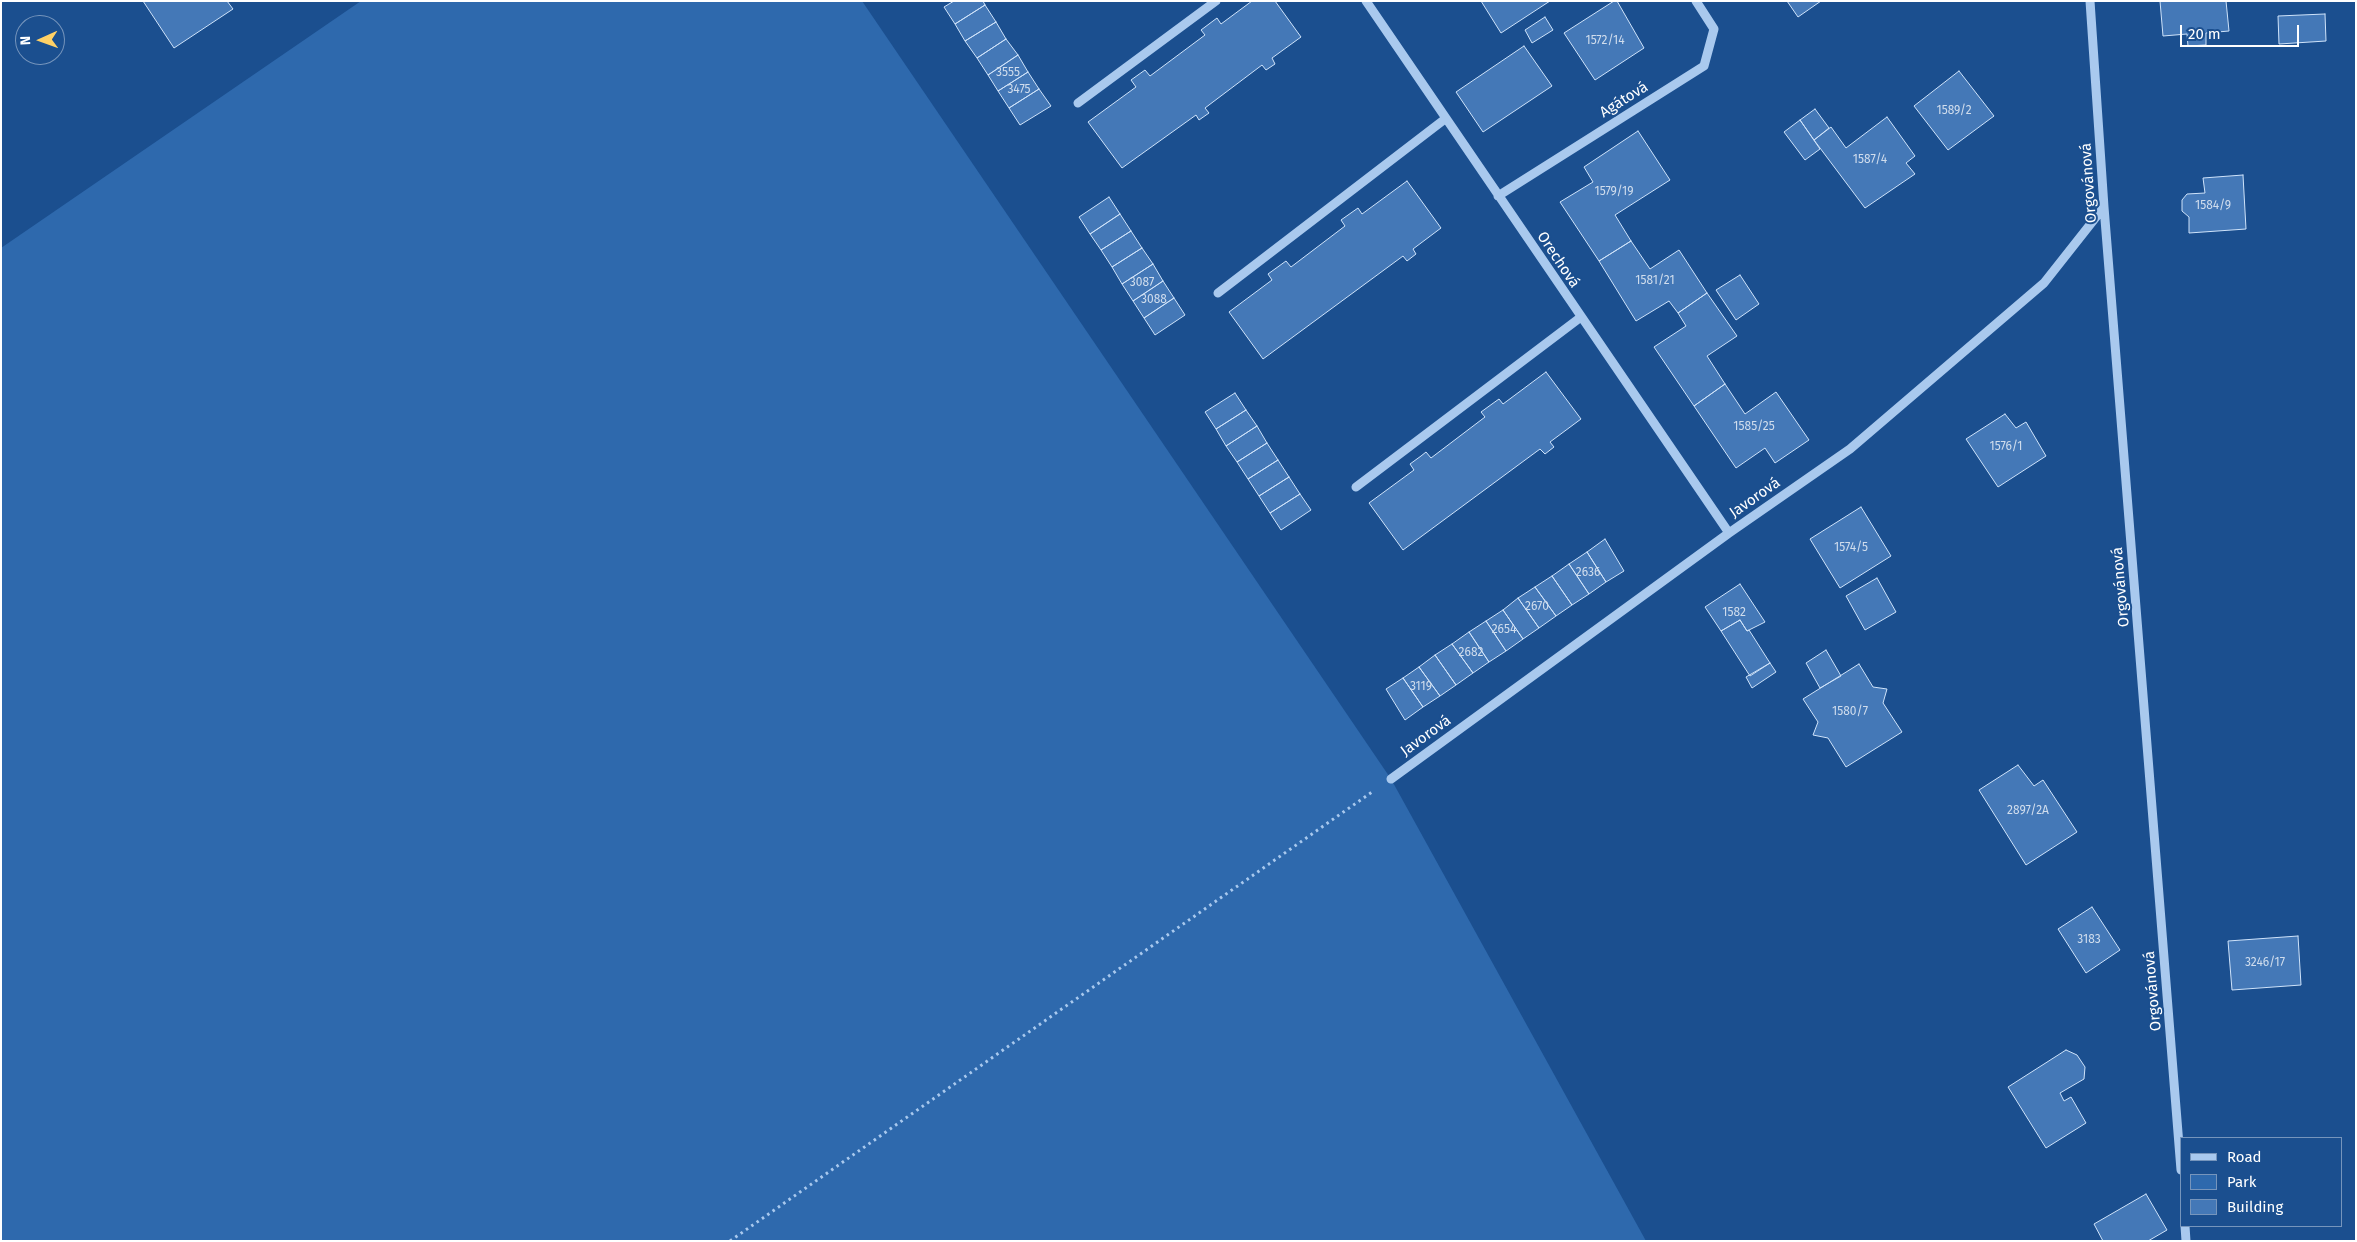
<!DOCTYPE html>
<meta charset="utf-8">
<style>
body{margin:0}
#map{position:relative;width:2357px;height:1242px;overflow:hidden;background:#1b4f8f;font-family:"Fira Sans",sans-serif}
canvas{display:block}
.frame{position:absolute;inset:0;border:2px solid #fff;pointer-events:none}
.legend{position:absolute;left:2180px;top:1137px;width:162px;height:90px;box-sizing:border-box;background:#1b4f8f;border:1px solid #7695bc;margin:0;padding:6px 9px;list-style:none;font-size:15px;color:#fff}
.legend li{display:flex;align-items:center;gap:10px;height:25px}
.legend b{width:25px;border:1px solid #7695bc}
.north{position:absolute;left:15px;top:15px;width:50px;height:50px;box-sizing:border-box;background:#1b4f8f;border:1px solid #7695bc;border-radius:50%;rotate:268deg;font-size:14px;font-weight:700;line-height:20px;text-align:center;color:#fff}
.north::after{content:'';display:block;margin:auto;width:18px;height:22px;background:#ffd166;clip-path:polygon(50% 0,100% 100%,50% 72%,0 100%)}
.scale{position:absolute;left:2180px;top:25px;width:119px;height:22px;box-sizing:border-box;border:2px solid #fff;border-top:0;padding-left:6px;font-size:15px;line-height:18px;white-space:nowrap;color:#fff;-webkit-text-stroke:4px #1b4f8f;paint-order:stroke}
</style>
<div id="map">
<canvas width="2357" height="1242"></canvas>
<div class="frame"></div>
<ul class="legend">
<li><b style="height:6px;background:#a9c9ee"></b>Road</li>
<li><b style="height:14px;background:#2e69ad"></b>Park</li>
<li><b style="height:14px;background:#4478b7"></b>Building</li>
</ul>
<div class="north">N</div>
<div class="scale">20 m</div>
</div>
<script>
const ctx = document.querySelector('canvas').getContext('2d');
ctx.lineJoin = 'round';
function fillPath(path, color) { ctx.fillStyle = color; ctx.fill(path, 'evenodd'); }
const toPath = rows => new Path2D(rows.map(r => 'M' + r).join(''));
function stroke(path, color, width, dash) { ctx.strokeStyle = color; ctx.lineWidth = width; ctx.lineCap = dash ? 'butt' : 'round'; ctx.setLineDash(dash || []); ctx.stroke(path); }
function write(font, color, halo, rows, align = 'center') {
  ctx.font = font + ' "Fira Sans",sans-serif'; ctx.lineWidth = 4; ctx.setLineDash([]); ctx.textBaseline = 'middle'; ctx.strokeStyle = halo; ctx.fillStyle = color; for (const [text, x, y, turn = 0] of rows) {
    ctx.save(); ctx.translate(x, y); ctx.rotate((+turn || 0) * Math.PI / 180); ctx.textAlign = isNaN(turn) ? turn : align; if (halo) ctx.strokeText(text, 0, 0); ctx.fillText(text, 0, 0); ctx.restore();
  }
}
fillPath(toPath([
 [361,1,862,1,1391,779,1646,1241,1,1241,1,248]
]), '#2e69ad');
const building = toPath([
 [143,1,227,1,233,9,174,48,143,1],
 [954,1,983,1,985,5,955,24,944,7,954,1],
 [1252,1,1275,1,1301,37,1272,58,1275,64,1266,70,1262,65,1205,108,1209,113,1199,120,1196,115,1122,168,1088,122,1136,87,1131,80,1145,70,1150,76,1205,35,1201,30,1217,18,1221,24,1252,1],
 [1481,1,1550,1,1501,33,1481,1],
 [1614,1,1617,1,1644,48,1595,80,1564,33,1614,1],
 [1787,1,1821,1,1798,17,1787,1],
 [2160,1,2226,1,2229,31,2206,33,2206,45,2188,46,2187,34,2163,36,2160,1],
 [985,5,996,22,965,41,955,24,985,5],
 [2325,14,2326,41,2279,44,2278,16,2325,14],
 [1545,17,1553,30,1532,43,1525,30,1545,17],
 [996,22,1006,39,977,58,965,41,996,22],
 [1006,39,1018,55,988,75,977,58,1006,39],
 [1524,46,1552,86,1483,132,1456,92,1524,46],
 [1018,55,1028,72,998,91,988,75,1018,55],
 [1959,71,1994,116,1948,150,1914,106,1959,71],
 [1028,72,1039,89,1009,108,998,91,1028,72],
 [1039,89,1051,106,1020,125,1009,108,1039,89],
 [1815,109,1829,128,1814,140,1800,120,1815,109],
 [1887,117,1915,156,1906,163,1915,174,1865,208,1814,140,1831,127,1846,148,1887,117],
 [1800,120,1820,149,1805,160,1784,132,1800,120],
 [1638,131,1670,180,1615,215,1631,241,1599,261,1560,202,1593,182,1584,167,1638,131],
 [2243,175,2246,229,2189,233,2189,217,2182,211,2182,200,2187,194,2205,193,2203,178,2243,175],
 [1407,181,1441,228,1413,249,1416,254,1407,261,1403,256,1263,359,1229,312,1272,280,1268,274,1286,261,1291,267,1345,226,1341,220,1358,208,1362,214,1407,181],
 [1109,197,1120,214,1090,234,1079,217,1109,197],
 [1120,214,1131,231,1101,250,1090,234,1120,214],
 [1131,231,1142,248,1112,267,1101,250,1131,231],
 [1631,241,1650,269,1679,250,1707,293,1678,313,1669,301,1636,321,1599,261,1631,241],
 [1142,248,1153,264,1122,284,1112,267,1142,248],
 [1153,264,1163,281,1133,301,1122,284,1153,264],
 [1740,275,1759,304,1736,320,1716,290,1740,275],
 [1163,281,1174,298,1144,318,1133,301,1163,281],
 [1707,293,1737,336,1707,356,1725,384,1694,406,1654,347,1686,326,1678,313,1707,293],
 [1174,298,1185,315,1155,335,1144,318,1174,298],
 [1546,372,1581,419,1550,442,1554,447,1545,454,1540,449,1403,550,1369,503,1414,470,1410,464,1421,456,1426,452,1431,458,1485,417,1481,412,1492,404,1499,399,1503,404,1546,372],
 [1725,384,1745,414,1776,392,1809,440,1775,463,1765,448,1736,468,1694,406,1725,384],
 [1235,393,1246,410,1216,429,1205,412,1235,393],
 [1246,410,1257,426,1226,446,1216,429,1246,410],
 [2005,414,2016,428,2026,422,2046,456,1998,487,1966,439,2005,414],
 [1257,426,1267,443,1237,462,1226,446,1257,426],
 [1267,443,1278,460,1248,479,1237,462,1267,443],
 [1278,460,1289,477,1259,496,1248,479,1278,460],
 [1289,477,1300,494,1270,513,1259,496,1289,477],
 [1300,494,1311,510,1281,530,1270,513,1300,494],
 [1861,507,1891,556,1840,588,1810,539,1861,507],
 [1605,539,1624,571,1606,582,1587,552,1605,539],
 [1587,552,1606,582,1589,594,1569,564,1587,552],
 [1569,564,1589,594,1572,605,1552,576,1569,564],
 [1552,576,1572,605,1556,616,1535,587,1552,576],
 [1877,578,1896,612,1865,630,1846,596,1877,578],
 [1740,584,1765,622,1747,631,1740,620,1721,631,1705,607,1740,584],
 [1535,587,1556,616,1539,628,1518,598,1535,587],
 [1518,598,1539,628,1523,639,1503,610,1518,598],
 [1503,610,1523,639,1506,651,1486,621,1503,610],
 [1740,620,1747,631,1749,630,1770,663,1750,676,1721,631,1740,620],
 [1486,621,1506,651,1489,662,1469,632,1486,621],
 [1469,632,1489,662,1473,673,1452,644,1469,632],
 [1452,644,1473,673,1456,685,1435,655,1452,644],
 [1826,650,1841,676,1820,688,1806,663,1826,650],
 [1435,655,1456,685,1440,696,1419,667,1435,655],
 [1770,663,1776,672,1752,688,1746,677,1770,663],
 [1859,664,1873,687,1887,689,1883,703,1902,732,1846,767,1828,738,1813,735,1818,722,1803,699,1859,664],
 [1419,667,1440,696,1423,707,1403,678,1419,667],
 [1403,678,1423,707,1405,720,1386,689,1403,678],
 [2018,765,2034,786,2043,780,2077,832,2026,865,1979,790,2018,765],
 [2092,907,2120,950,2086,973,2058,929,2092,907],
 [2298,936,2301,985,2232,990,2228,941,2298,936],
 [2066,1050,2077,1055,2085,1067,2084,1079,2060,1093,2064,1101,2071,1097,2086,1123,2046,1148,2008,1087,2066,1050],
 [2146,1194,2167,1230,2148,1241,2103,1241,2094,1224,2146,1194]
]);
fillPath(building, '#4478b7');
stroke(building, '#cfe3fa', 1);
stroke(toPath([
 [730,1241,1372,792]
]), '#a9c9ee', 3, [2.5, 4]);
stroke(toPath([
 [1366,1,1729,533],
 [2090,1,2104,207,2181,1170],
 [1078,103,1216,1],
 [1498,196,1704,66,1714,29,1696,1],
 [1218,293,1445,119],
 [1356,487,1581,317],
 [1391,779,1729,533,1850,449,2044,283,2104,207],
 [2185,1226,2186,1241]
]), '#a9c9ee', 9);
write('12px', '#d0dded', null, [
 ["1572/14",1605,41],
 ["3555",1008,73],
 ["3475",1019,90],
 ["1589/2",1954,111],
 ["1587/4",1870,160],
 ["1579/19",1614,192],
 ["1584/9",2213,206],
 ["1581/21",1655,281],
 ["3087",1142,283],
 ["3088",1154,300],
 ["1585/25",1754,427],
 ["1576/1",2006,447],
 ["1574/5",1851,548],
 ["2636",1588,573],
 ["2670",1537,607],
 ["1582",1734,613],
 ["2654",1504,630],
 ["2682",1471,653],
 ["3119",1421,687],
 ["1580/7",1850,712],
 ["2897/2A",2028,811],
 ["3183",2089,940],
 ["3246/17",2265,963]
]);
write('15px', '#fff', '#1b4f8f', [
 ["Agátová",1624,100,-32],
 ["Orgovánová",2089,183,-94],
 ["Orechová",1558,260,56],
 ["Javorová",1755,498,-35],
 ["Orgovánová",2121,587,-95],
 ["Javorová",1426,736,-36],
 ["Orgovánová",2153,991,-95]
]);
</script>
